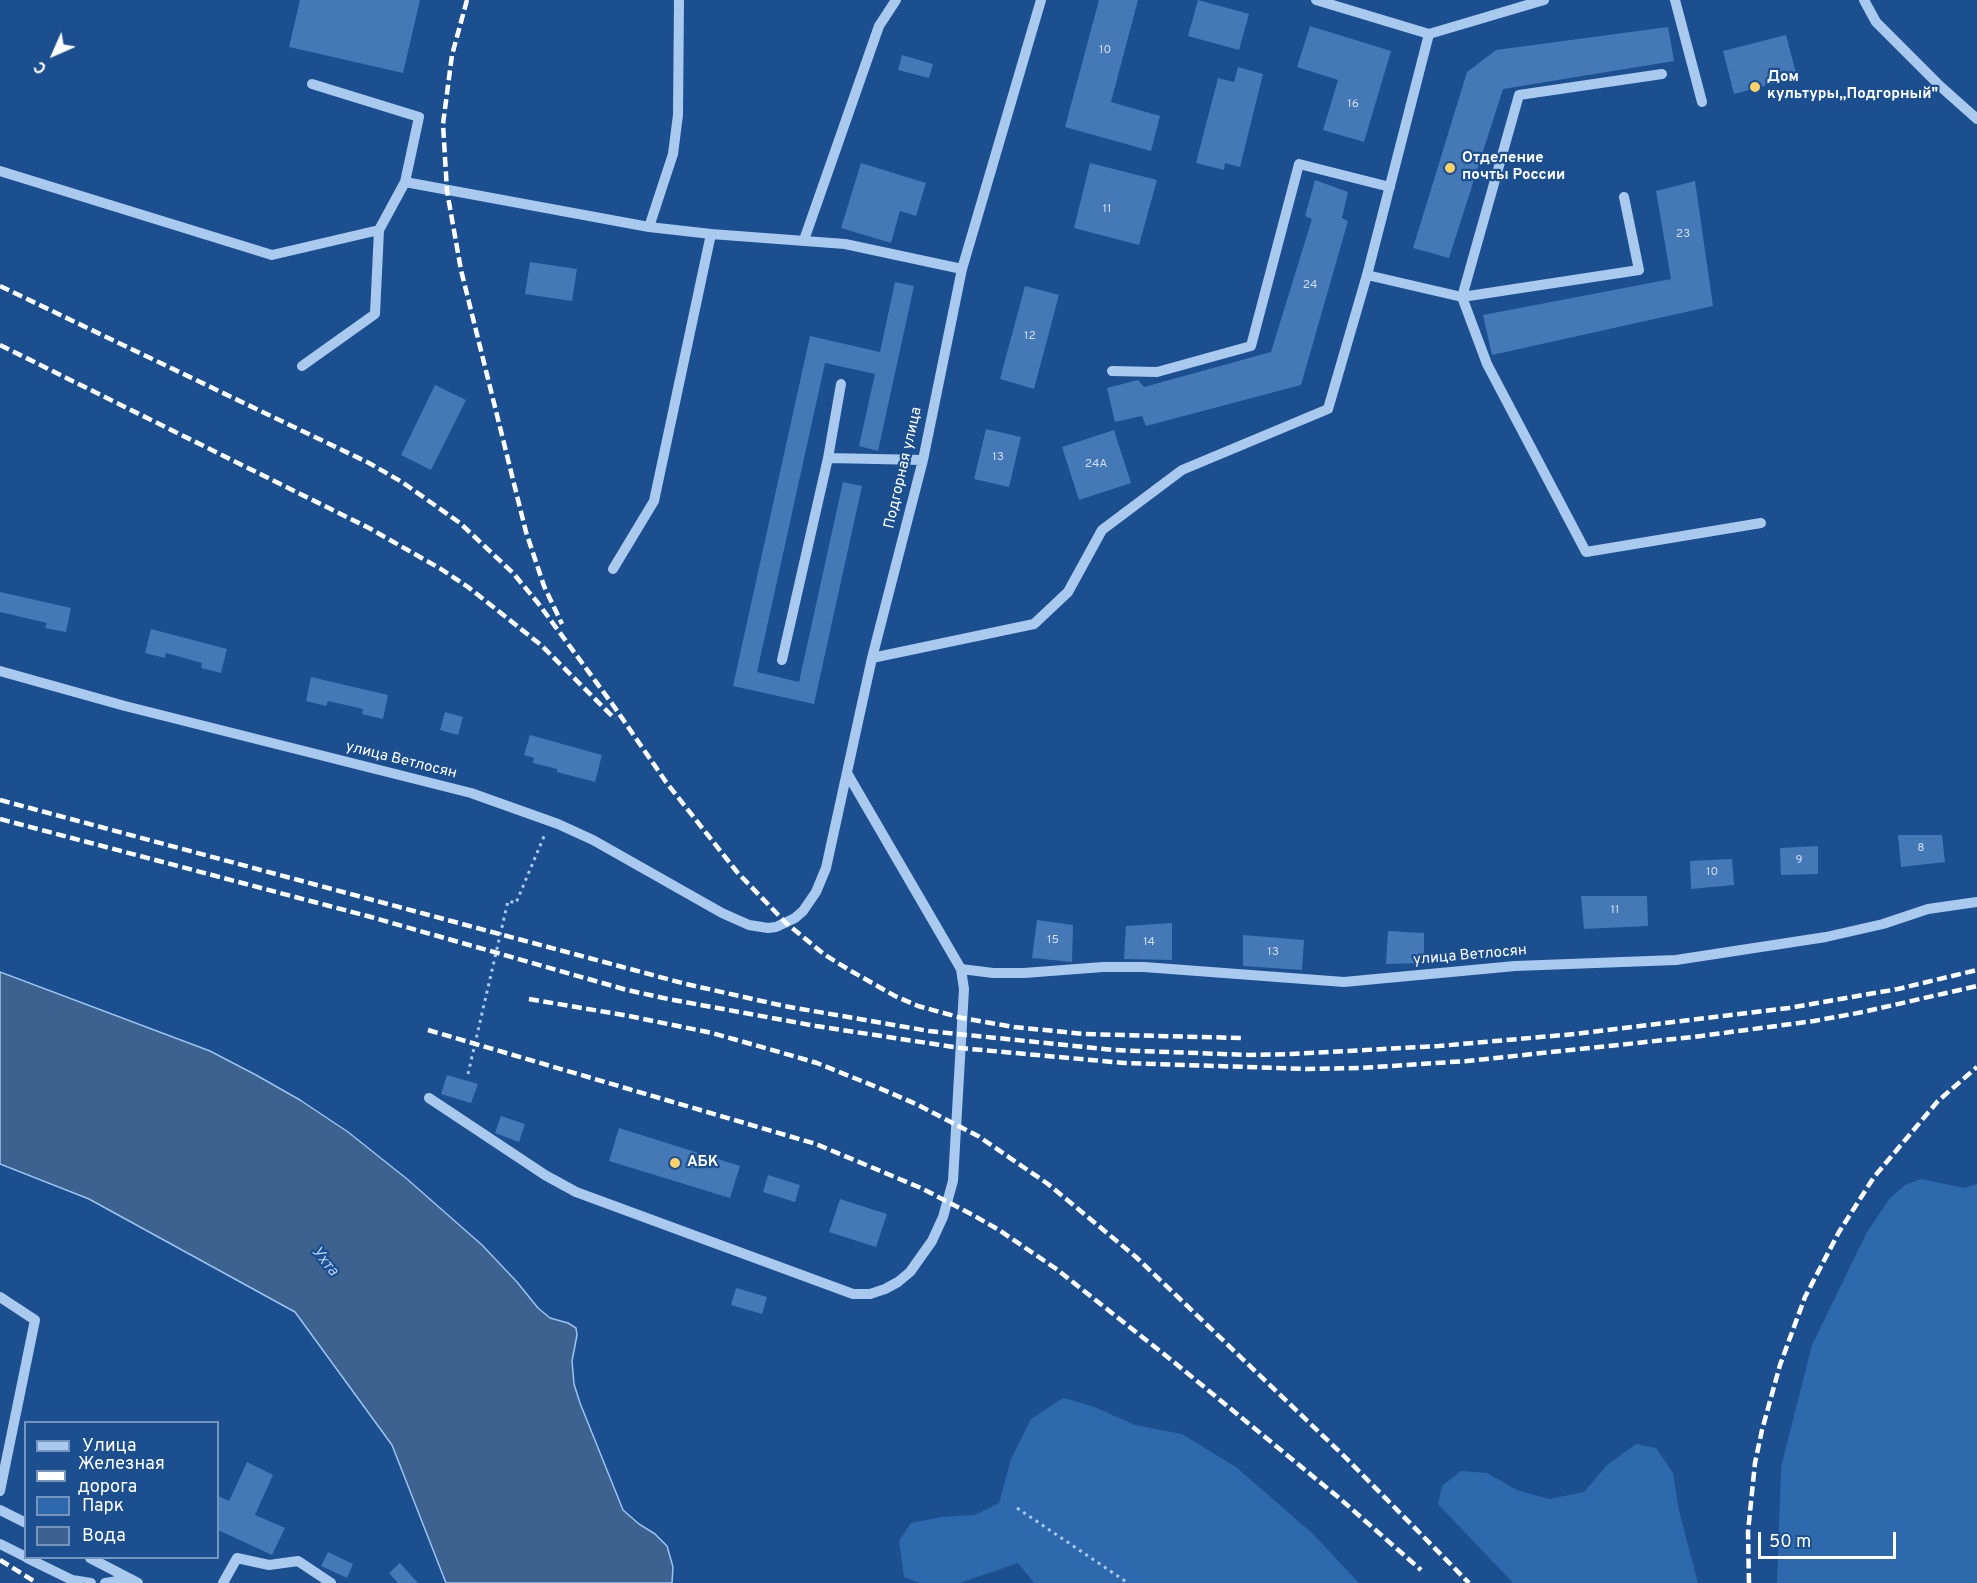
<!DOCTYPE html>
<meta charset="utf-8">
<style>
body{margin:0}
#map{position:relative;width:1977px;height:1583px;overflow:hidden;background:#1b4f8f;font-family:Overpass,sans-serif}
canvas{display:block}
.legend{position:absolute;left:24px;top:1421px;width:195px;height:138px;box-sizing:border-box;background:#1b4f8f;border:2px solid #7695bc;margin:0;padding:8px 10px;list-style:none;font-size:18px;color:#fff}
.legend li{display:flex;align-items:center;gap:12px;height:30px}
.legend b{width:30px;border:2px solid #7695bc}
.north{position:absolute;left:24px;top:24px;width:60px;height:60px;-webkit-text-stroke:4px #1b4f8f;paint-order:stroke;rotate:225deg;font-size:16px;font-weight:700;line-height:24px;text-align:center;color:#fff}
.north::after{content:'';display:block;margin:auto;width:21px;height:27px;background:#fff;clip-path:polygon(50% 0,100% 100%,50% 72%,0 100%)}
.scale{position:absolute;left:1758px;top:1532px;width:138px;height:27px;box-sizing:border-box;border:3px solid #fff;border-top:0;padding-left:8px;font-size:18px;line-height:21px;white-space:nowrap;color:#fff;-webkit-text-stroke:4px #1b4f8f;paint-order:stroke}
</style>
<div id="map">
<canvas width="1977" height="1583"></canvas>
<ul class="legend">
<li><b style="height:8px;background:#a9c9ee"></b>Улица</li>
<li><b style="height:8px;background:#fff"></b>Железная дорога</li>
<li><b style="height:16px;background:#2e69ad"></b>Парк</li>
<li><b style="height:16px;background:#3c6290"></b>Вода</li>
</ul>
<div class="north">С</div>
<div class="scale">50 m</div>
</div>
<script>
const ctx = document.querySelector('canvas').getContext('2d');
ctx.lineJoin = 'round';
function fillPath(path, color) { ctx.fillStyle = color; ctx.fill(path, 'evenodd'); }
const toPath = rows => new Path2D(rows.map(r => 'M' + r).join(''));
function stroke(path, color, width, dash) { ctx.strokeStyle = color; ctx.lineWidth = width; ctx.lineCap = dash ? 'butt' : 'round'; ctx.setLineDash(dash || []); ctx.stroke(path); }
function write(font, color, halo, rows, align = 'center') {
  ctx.font = font + ' Overpass,sans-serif'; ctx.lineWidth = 4.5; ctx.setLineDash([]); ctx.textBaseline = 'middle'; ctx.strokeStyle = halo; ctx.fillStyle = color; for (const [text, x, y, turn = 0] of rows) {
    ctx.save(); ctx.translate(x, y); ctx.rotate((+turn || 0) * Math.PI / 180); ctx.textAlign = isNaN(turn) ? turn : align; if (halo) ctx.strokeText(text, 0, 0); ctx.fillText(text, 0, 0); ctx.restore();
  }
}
fillPath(toPath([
 [1921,1179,1964,1188,1977,1184,1977,1583,1777,1583,1781,1467,1812,1345,1867,1232,1890,1198,1905,1185],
 [1063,1398,1092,1406,1135,1425,1182,1434,1236,1467,1313,1534,1359,1583,1034,1583,1018,1563,960,1583,920,1583,904,1577,899,1541,911,1523,942,1517,975,1515,999,1503,1011,1459,1031,1419],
 [1636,1444,1656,1448,1673,1473,1679,1511,1698,1583,1513,1583,1438,1504,1442,1486,1461,1471,1487,1473,1517,1490,1549,1499,1584,1492,1607,1465]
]), '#2e69ad');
const water = toPath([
 [0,972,210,1051,256,1075,300,1100,348,1132,407,1179,482,1245,517,1282,538,1308,550,1318,568,1323,576,1328,577,1335,572,1361,574,1384,580,1403,623,1510,639,1524,655,1534,667,1546,673,1567,672,1583,446,1583,392,1445,295,1312,89,1199,0,1164,0,972]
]);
fillPath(water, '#3c6290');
stroke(water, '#9cc4f0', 1.5);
fillPath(toPath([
 [300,0,420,0,403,73,289,47],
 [1099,0,1138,0,1111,102,1160,116,1151,151,1065,127],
 [1198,0,1249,14,1239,50,1188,36],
 [1310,26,1391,51,1364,142,1323,130,1338,80,1297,67],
 [1668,27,1674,61,1503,89,1449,258,1413,248,1467,72,1496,50],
 [1786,35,1797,77,1734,94,1723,51],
 [902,55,933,64,929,78,898,70],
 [1238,67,1263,74,1240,167,1225,163,1224,170,1196,163,1218,78,1234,82],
 [861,163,926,183,916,216,900,211,891,243,841,228],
 [1090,163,1157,180,1139,245,1074,228],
 [1315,180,1348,192,1342,218,1348,221,1301,385,1146,426,1142,416,1115,422,1107,388,1138,380,1144,387,1271,352,1312,219,1305,216],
 [1695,181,1713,306,1492,355,1483,315,1671,279,1656,191],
 [530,262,577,269,572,301,525,294],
 [895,282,914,286,878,451,859,446,875,374,825,363,757,672,799,682,843,482,862,486,814,704,733,686,810,336,880,352],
 [1025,286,1059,295,1034,389,1000,379],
 [435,385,466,400,431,470,401,455],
 [986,429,1021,437,1009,487,974,479],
 [1114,430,1131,483,1079,500,1062,447],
 [0,592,71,608,66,632,45,628,47,623,0,612],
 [151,629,227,649,221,673,201,668,202,663,166,653,165,658,145,653],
 [311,677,388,695,383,719,362,714,363,709,328,701,326,706,306,701],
 [445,712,463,717,458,735,440,730],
 [530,735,602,755,595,782,557,772,557,769,533,763,534,758,524,755],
 [1898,835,1942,835,1945,862,1901,867],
 [1818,846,1818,874,1781,875,1780,848],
 [1732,859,1734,885,1691,889,1690,861],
 [1581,896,1647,896,1648,926,1584,929],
 [1037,920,1073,925,1072,962,1032,958],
 [1172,923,1172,960,1124,959,1126,926],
 [1388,931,1424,933,1424,963,1386,964],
 [1243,935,1304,940,1302,970,1243,966],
 [447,1075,478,1084,471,1103,441,1094],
 [501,1116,525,1124,519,1142,495,1133],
 [619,1128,740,1166,730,1198,609,1161],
 [768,1175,800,1185,795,1202,763,1192],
 [840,1199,887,1214,876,1247,829,1232],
 [736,1288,767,1297,762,1314,731,1305],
 [247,1462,273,1475,255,1515,285,1528,272,1555,218,1530,218,1496,229,1501],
 [328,1552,353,1564,347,1578,321,1566],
 [400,1563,418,1583,398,1583,389,1573]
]), '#4478b7');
stroke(toPath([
 [468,1074,508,901,516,903,545,834],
 [1017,1508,1128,1583]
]), '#a9c9ee', 3, [3, 4.5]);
stroke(toPath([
 [1316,0,1429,34,1544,0],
 [1675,0,1702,102],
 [1864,0,1876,22,1940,86,1977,119],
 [0,171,272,255,379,230,405,182,419,117,312,84],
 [405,182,649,227,711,234,845,244,962,269],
 [1624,197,1639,270,1462,297,1519,95,1662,74],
 [649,227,673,154,678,115,679,0],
 [804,240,879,26,896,0],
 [1367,275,1462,297,1487,364,1586,552,1761,523],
 [302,366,375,314,379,230],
 [1112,371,1157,372,1251,346,1299,164,1390,187],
 [828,458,923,460],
 [613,569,654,501,711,234],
 [872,658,1034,624,1068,592,1102,530,1182,470,1328,409,1367,275,1429,34],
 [782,660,828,458,841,384],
 [0,671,125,706,471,793,558,824,593,840,722,913,749,925,768,928,776,927,795,918,803,911,816,892,826,868,872,658,923,460,962,269,1041,0],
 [961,969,993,973,1024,973,1103,967,1144,967,1344,982,1515,966,1676,960,1826,937,1883,924,1928,909,1977,902],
 [429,1098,545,1175,576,1192,853,1294,870,1294,885,1289,898,1282,910,1272,932,1241,943,1217,953,1181,964,989,961,969,847,773],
 [0,1297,35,1320,0,1491],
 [0,1510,26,1523],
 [0,1544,26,1557],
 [27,1558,72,1580,91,1583],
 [90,1558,138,1583],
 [105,1583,131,1579],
 [223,1583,237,1558,269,1565,298,1561,331,1583]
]), '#a9c9ee', 10);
stroke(toPath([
 [467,0,452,55,443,124,447,191,461,270,526,532,544,586,562,624],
 [0,286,369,463,402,482,460,523,513,573,538,603,613,705,666,782,737,872,786,923,825,955,851,971,895,996,918,1006,962,1018,1014,1027,1084,1034,1241,1038],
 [0,345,369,528,441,569,468,587,541,645,615,719],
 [0,800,686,984,784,1006,929,1031,1113,1050,1250,1055,1291,1054,1439,1046,1575,1034,1789,1008,1898,989,1977,970],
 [0,819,371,917,627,990,668,999,816,1026,960,1048,1124,1063,1308,1069,1360,1068,1467,1061,1693,1037,1814,1021,1863,1012,1977,986],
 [529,999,629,1016,712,1033,783,1053,817,1063,879,1088,916,1104,978,1136,1048,1184,1136,1257,1343,1455,1469,1583],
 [428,1030,816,1144,921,1188,973,1215,999,1230,1055,1268,1175,1363,1338,1497,1421,1570],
 [0,1560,37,1583],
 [1749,1583,1748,1532,1755,1463,1762,1430,1780,1365,1805,1297,1839,1232,1874,1177,1938,1101,1977,1067]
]), '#fff', 4.5, [10, 4.5]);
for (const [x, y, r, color] of [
 [1755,87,6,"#ffd166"],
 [1450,168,6,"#ffd166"],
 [675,1163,6,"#ffd166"]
]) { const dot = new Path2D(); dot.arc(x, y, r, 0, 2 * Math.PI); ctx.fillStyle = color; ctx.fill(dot); stroke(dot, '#1b4f8f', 2); }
write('12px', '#d0dded', null, [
 ["10",1105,51],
 ["16",1353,105],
 ["11",1107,210],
 ["23",1683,235],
 ["24",1310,286],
 ["12",1030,337],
 ["13",998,458],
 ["24А",1096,465],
 ["8",1921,849],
 ["9",1799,861],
 ["10",1712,873],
 ["11",1615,911],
 ["15",1053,941],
 ["14",1149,943],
 ["13",1273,953]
]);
write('bold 15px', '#fff', '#1b4f8f', [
 ["Дом",1767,78],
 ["культуры,,Подгорный\"",1767,95],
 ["Отделение",1462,159],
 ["почты России",1462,176],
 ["АБК",687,1163]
], 'left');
write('15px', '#fff', '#1b4f8f', [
 ["Подгорная улица",904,468,-77],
 ["улица Ветлосян",401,761,14],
 ["улица Ветлосян",1470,956,-5]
]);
write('italic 16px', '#b5d3f5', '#1b4f8f', [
 ["Ухта",324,1262,51]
]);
</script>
